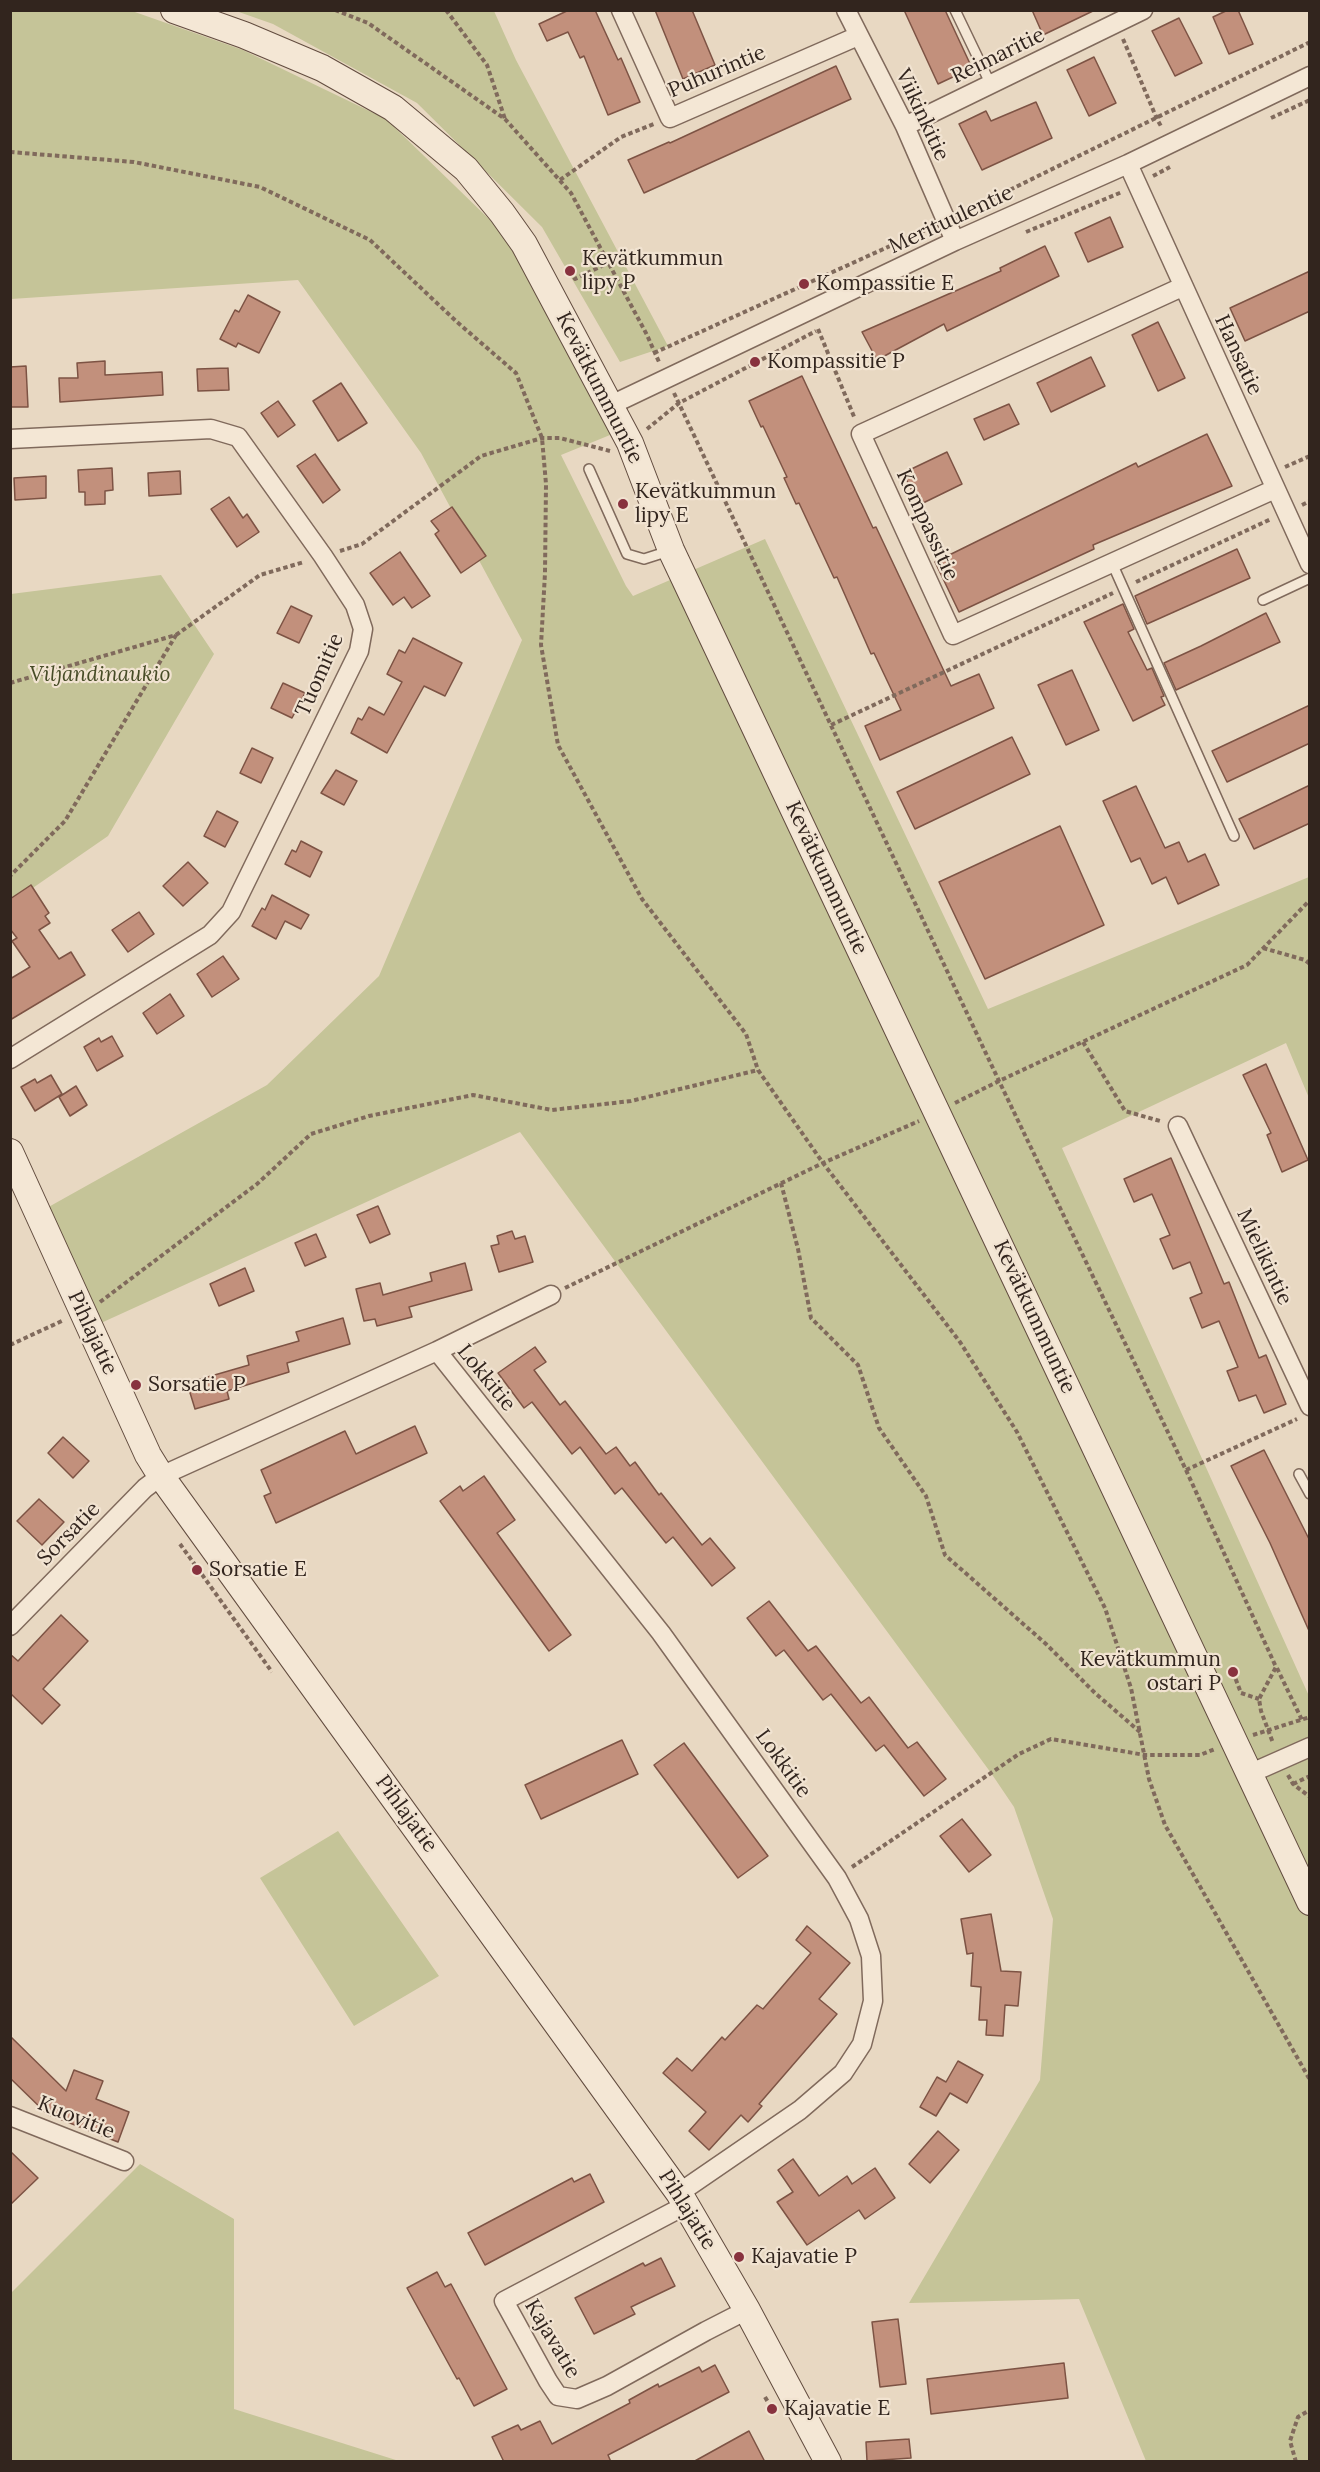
<!DOCTYPE html>
<meta charset="utf-8">
<style>
body{margin:0}
#map{position:relative;width:1320px;height:2472px;overflow:hidden;background:#e8d8c2;font-family:Lora,serif}
canvas{display:block}
.frame{position:absolute;inset:0;border:12px solid #32251e;pointer-events:none}
</style>
<div id="map">
<canvas width="1320" height="2472"></canvas>
<div class="frame"></div>
</div>
<script>
const ctx = document.querySelector('canvas').getContext('2d');
ctx.lineJoin = 'round';
function fillPath(path, color) { ctx.fillStyle = color; ctx.fill(path, 'evenodd'); }
const toPath = rows => new Path2D(rows.map(r => 'M' + r).join(''));
function stroke(path, color, width, dash) { ctx.strokeStyle = color; ctx.lineWidth = width; ctx.lineCap = dash ? 'butt' : 'round'; ctx.setLineDash(dash || []); ctx.stroke(path); }
function write(font, color, halo, rows, align = 'center') {
  ctx.font = font + ' Lora,serif'; ctx.lineWidth = 4.5; ctx.setLineDash([]); ctx.textBaseline = 'middle'; ctx.strokeStyle = halo; ctx.fillStyle = color; for (const [text, x, y, turn = 0] of rows) {
    ctx.save(); ctx.translate(x, y); ctx.rotate((+turn || 0) * Math.PI / 180); ctx.textAlign = isNaN(turn) ? turn : align; if (halo) ctx.strokeText(text, 0, 0); ctx.fillText(text, 0, 0); ctx.restore();
  }
}
fillPath(toPath([
 [11,11,132,11,243,50,386,119,523,252,600,394,610,435,561,455,626,586,633,596,765,539,988,1009,1309,877,1309,1098,1286,1043,1062,1148,1309,1696,1309,2461,1146,2461,1079,2299,909,2303,1040,2080,1053,1919,1014,1807,991,1773,520,1132,79,1333,27,1219,267,1085,379,976,522,640,421,453,298,280,11,299],
 [236,11,494,11,516,60,668,346,620,362,542,227,417,103,273,24],
 [161,575,214,654,108,836,11,903,11,594],
 [338,1831,439,1976,354,2026,260,1878],
 [140,2164,234,2219,234,2409,399,2461,11,2461,11,2293]
]), '#c5c498');
const building = toPath([
 [569,10,595,10,618,60,621,58,640,102,608,115,584,56,580,58,568,32,547,41,539,24,569,10],
 [655,10,692,10,715,65,683,79,655,10],
 [904,10,945,10,972,68,938,84,904,10],
 [1032,10,1095,10,1043,35,1032,10],
 [1228,10,1238,10,1253,44,1229,54,1213,17,1228,10],
 [1179,18,1202,63,1175,76,1152,31,1179,18],
 [1094,57,1116,103,1089,116,1067,70,1094,57],
 [836,66,851,99,644,193,628,160,669,142,670,143,836,66],
 [1036,102,1052,138,982,170,959,124,986,111,991,121,1036,102],
 [1110,217,1123,247,1088,262,1075,233,1110,217],
 [1045,246,1059,276,947,331,944,324,877,360,862,332,1001,271,1000,268,1045,246],
 [1310,271,1310,311,1245,341,1230,308,1310,271],
 [248,295,280,312,259,353,238,343,236,347,220,339,235,310,239,312,248,295],
 [1158,322,1185,378,1158,391,1132,335,1158,322],
 [1091,357,1105,386,1051,412,1037,383,1091,357],
 [105,361,105,375,162,372,163,395,60,402,59,378,78,378,77,363,105,361],
 [26,366,28,407,10,407,10,367,26,366],
 [228,368,229,390,198,391,197,369,228,368],
 [802,376,873,528,876,527,951,686,979,674,994,708,880,760,865,726,901,710,874,653,871,654,837,577,834,578,799,503,796,504,784,478,787,477,763,426,761,427,749,401,802,376],
 [341,383,367,423,338,441,313,401,341,383],
 [278,401,295,425,278,437,261,413,278,401],
 [1009,404,1019,424,984,440,974,419,1009,404],
 [1207,434,1232,486,1093,545,1094,549,959,612,935,562,1136,463,1138,467,1207,434],
 [947,452,962,484,919,505,903,473,947,452],
 [315,454,340,490,323,503,297,466,315,454],
 [112,468,113,490,105,491,105,504,85,505,85,492,79,492,78,470,112,468],
 [180,471,181,494,149,496,148,473,180,471],
 [46,476,46,498,15,500,14,478,46,476],
 [229,497,243,518,247,514,259,532,237,547,211,509,229,497],
 [452,507,486,556,461,573,435,534,439,531,431,521,452,507],
 [1237,549,1250,578,1147,624,1135,596,1237,549],
 [400,552,430,596,412,608,404,597,393,605,370,573,400,552],
 [1123,604,1134,629,1128,632,1147,670,1152,668,1164,696,1161,697,1165,705,1133,721,1084,622,1123,604],
 [291,606,312,616,299,643,277,633,291,606],
 [1266,613,1280,642,1176,690,1164,663,1201,646,1266,613],
 [413,638,462,663,445,696,424,686,387,753,351,733,358,718,362,720,369,707,384,715,402,682,387,674,399,650,405,653,413,638],
 [1072,670,1099,730,1066,745,1038,685,1072,670],
 [283,683,305,693,292,718,271,708,283,683],
 [1310,705,1310,743,1227,782,1212,751,1310,705],
 [1012,737,1030,774,915,829,897,792,1012,737],
 [252,748,273,758,261,783,240,773,252,748],
 [336,770,357,781,344,805,321,793,336,770],
 [1310,785,1310,823,1254,849,1239,819,1310,785],
 [1136,786,1165,848,1179,842,1188,862,1205,854,1219,885,1178,904,1166,877,1152,884,1140,858,1131,862,1103,801,1136,786],
 [217,811,238,822,225,847,204,836,217,811],
 [1060,826,1104,925,985,979,939,882,1060,826],
 [301,841,322,852,310,877,285,864,292,850,296,852,301,841],
 [188,862,208,883,183,906,163,886,188,862],
 [31,885,49,913,45,916,50,923,39,930,59,959,71,952,85,975,10,1020,10,979,30,967,12,941,17,938,10,929,10,899,31,885],
 [272,895,309,915,301,929,285,921,276,939,252,926,262,908,265,910,272,895],
 [139,912,154,934,128,952,112,930,139,912],
 [223,956,239,979,212,997,197,974,223,956],
 [170,994,184,1016,157,1034,143,1013,170,994],
 [112,1036,123,1056,97,1071,84,1047,99,1038,101,1042,112,1036],
 [1266,1064,1308,1160,1282,1172,1267,1135,1271,1133,1243,1075,1266,1064],
 [51,1075,62,1094,35,1111,21,1087,35,1079,37,1083,51,1075],
 [76,1086,87,1105,70,1116,59,1097,76,1086],
 [1171,1158,1224,1284,1229,1282,1259,1358,1266,1355,1286,1404,1264,1413,1256,1395,1239,1401,1227,1371,1238,1367,1219,1321,1202,1328,1190,1298,1202,1293,1190,1262,1173,1269,1160,1239,1170,1235,1152,1194,1134,1202,1124,1179,1171,1158],
 [378,1206,390,1234,370,1243,357,1215,378,1206],
 [512,1231,515,1239,525,1236,533,1262,499,1272,491,1246,499,1244,497,1236,512,1231],
 [316,1234,326,1257,305,1266,295,1243,316,1234],
 [465,1263,472,1290,409,1307,412,1317,377,1326,375,1319,364,1321,356,1289,380,1283,383,1295,432,1281,430,1273,465,1263],
 [245,1268,254,1291,219,1306,210,1284,245,1268],
 [343,1318,350,1344,287,1363,289,1372,227,1391,229,1399,195,1409,187,1383,249,1365,247,1356,299,1341,296,1332,343,1318],
 [535,1347,546,1362,534,1370,560,1405,565,1401,606,1454,616,1447,630,1466,635,1462,659,1495,661,1493,702,1545,710,1538,735,1568,712,1586,673,1537,666,1543,622,1488,615,1494,580,1447,572,1454,532,1402,524,1408,498,1373,535,1347],
 [415,1426,427,1453,276,1523,264,1496,271,1493,261,1470,345,1431,356,1454,415,1426],
 [63,1437,89,1461,73,1478,48,1453,63,1437],
 [1264,1450,1310,1541,1310,1633,1270,1543,1231,1466,1264,1450],
 [484,1476,515,1520,497,1533,571,1635,549,1651,440,1501,460,1486,463,1491,484,1476],
 [39,1499,64,1522,42,1545,17,1521,39,1499],
 [769,1601,808,1651,816,1646,861,1703,869,1697,908,1748,917,1742,946,1779,924,1796,884,1745,876,1751,831,1694,823,1700,784,1650,776,1656,747,1618,769,1601],
 [61,1615,88,1641,43,1689,60,1705,42,1724,10,1693,10,1654,18,1661,61,1615],
 [622,1740,638,1774,541,1819,525,1785,622,1740],
 [684,1743,768,1856,738,1878,654,1765,684,1743],
 [962,1819,991,1855,969,1872,940,1836,962,1819],
 [991,1914,1001,1971,1021,1972,1018,2006,1005,2005,1003,2036,986,2035,987,2020,979,2020,981,1987,971,1986,973,1953,967,1954,961,1919,991,1914],
 [807,1926,850,1963,819,1999,837,2014,759,2104,762,2106,748,2122,741,2115,709,2150,689,2131,706,2112,663,2073,677,2058,692,2071,722,2037,725,2040,757,2005,763,2009,811,1953,796,1940,807,1926],
 [10,2036,66,2091,74,2070,103,2081,96,2099,129,2112,118,2142,47,2114,10,2078,10,2036],
 [958,2061,983,2075,967,2103,950,2093,936,2116,920,2107,937,2077,946,2082,958,2061],
 [938,2131,959,2150,930,2183,909,2164,938,2131],
 [10,2151,38,2178,10,2205,10,2151],
 [793,2159,819,2196,847,2176,852,2184,875,2168,895,2198,865,2219,859,2210,807,2245,777,2202,793,2192,778,2170,793,2159],
 [590,2174,604,2202,485,2265,468,2233,572,2178,574,2182,590,2174],
 [661,2258,675,2286,631,2307,635,2314,594,2334,575,2298,643,2263,645,2266,661,2258],
 [437,2272,445,2287,451,2284,507,2389,474,2406,459,2378,457,2379,407,2288,437,2272],
 [898,2319,906,2384,880,2387,872,2322,898,2319],
 [1064,2363,1068,2398,931,2414,927,2379,1064,2363],
 [715,2365,729,2392,608,2455,611,2462,504,2462,492,2437,518,2425,521,2430,540,2421,552,2444,630,2403,629,2400,658,2384,659,2387,699,2367,702,2372,715,2365],
 [749,2431,765,2462,693,2462,749,2431],
 [909,2439,911,2458,867,2461,866,2442,909,2439]
]);
fillPath(building, '#c2907c');
stroke(building, '#7d5344', 1.5);
const lane = toPath([
 [955,10,991,85],
 [589,469,627,554,644,559,669,551],
 [1112,563,1234,836],
 [1263,600,1310,578],
 [1299,1474,1310,1494]
]);
const street = toPath([
 [621,10,670,118,858,36],
 [846,10,905,126,955,241],
 [905,126,1143,10],
 [1128,164,1310,564],
 [1182,287,861,434,953,635,1275,489],
 [611,405,955,241,1128,164,1310,76],
 [10,439,211,429,238,437,323,556,355,605,363,629,359,651,231,912,210,935,10,1059],
 [1178,1126,1310,1406],
 [437,1351,661,1633,837,1878,859,1919,871,1956,873,2001,862,2044,843,2073,800,2110,679,2193],
 [10,1626,145,1488,161,1476,437,1351,551,1295],
 [1249,1774,1310,1747],
 [10,2116,124,2161],
 [686,2205,504,2301,548,2381,558,2396,577,2399,607,2386,706,2331,747,2310]
]);
const secondary = toPath([
 [174,10,244,35,322,68,393,108,466,169,502,213,524,244,630,443,671,550,1310,1902],
 [10,1152,148,1455,161,1476,679,2193,747,2310,828,2462]
]);
stroke(lane, '#806a5c', 12);
stroke(street, '#806a5c', 21);
stroke(secondary, '#624c3f', 28);
stroke(toPath([
 [335,10,368,23,505,119,571,193,647,335,659,362],
 [446,10,487,65,505,119],
 [1123,39,1157,119,1162,128],
 [1271,118,1310,100],
 [10,152,134,162,260,187,370,240,457,322,516,373,542,438,546,484,545,573,541,645,558,745,642,899,746,1034,758,1070,823,1163,960,1342,1017,1432,1105,1608,1131,1688,1149,1779,1165,1825,1310,2080],
 [1153,176,1170,167],
 [560,180,621,137,654,124],
 [963,213,1310,42],
 [1026,232,1122,192],
 [570,271,575,279,608,263],
 [818,329,855,419],
 [654,353,932,227],
 [674,393,999,1081,1186,1470,1276,1667,1259,1699,1261,1711,1273,1743],
 [647,429,679,403,816,331],
 [1285,467,1310,456],
 [1302,505,1310,501],
 [340,551,362,544,481,456,542,438,560,438,610,451],
 [1136,582,1271,519],
 [176,635,260,575,304,562],
 [10,683,176,635,65,821,10,876],
 [831,725,1113,593],
 [1263,948,1305,960,1310,964],
 [1083,1042,1125,1111,1160,1121],
 [955,1103,999,1081,1247,965,1310,900],
 [781,1183,798,1249,811,1318,858,1365,879,1428,926,1496,945,1555,1046,1644,1095,1693,1140,1732],
 [565,1288,823,1163,919,1121],
 [100,1302,257,1184,311,1134,369,1116,473,1095,552,1110,631,1101,758,1070],
 [10,1345,64,1320],
 [1186,1470,1297,1419],
 [180,1544,272,1672],
 [1277,1668,1302,1720],
 [1233,1672,1241,1693,1259,1699],
 [1253,1735,1310,1717],
 [1288,1775,1293,1784,1310,1797],
 [1293,1784,1310,1776],
 [852,1867,1019,1754,1051,1739,1145,1755,1200,1755,1215,1749],
 [765,2397,775,2414],
 [1296,2462,1290,2441,1298,2417,1310,2410]
]), '#806a5c', 4, [4.5, 3]);
stroke(lane, '#f4e7d5', 9);
stroke(street, '#f4e7d5', 18);
stroke(secondary, '#f4e7d5', 26);
for (const [x, y, r, color] of [
 [570,271,6,"#88323e"],
 [804,284,6,"#88323e"],
 [755,362,6,"#88323e"],
 [623,504,6,"#88323e"],
 [136,1385,6,"#88323e"],
 [197,1570,6,"#88323e"],
 [1233,1672,6,"#88323e"],
 [739,2257,6,"#88323e"],
 [772,2409,6,"#88323e"]
]) { const dot = new Path2D(); dot.arc(x, y, r, 0, 2 * Math.PI); ctx.fillStyle = color; ctx.fill(dot); stroke(dot, '#f1e3d1', 2); }
write('21px', '#32251e', '#f1e3d1', [
 ["Reimaritie",998,56,-26],
 ["Puhurintie",717,72,-23],
 ["Viikinkitie",922,115,65],
 ["Merituulentie",951,220,-25],
 ["Hansatie",1238,355,65],
 ["Kevätkummuntie",599,388,63],
 ["Kompassitie",927,525,65],
 ["Tuomitie",320,675,-66],
 ["Kevätkummuntie",826,878,65],
 ["Mielikintie",1264,1257,65],
 ["Kevätkummuntie",1034,1317,65],
 ["Pihlajatie",92,1333,65],
 ["Lokkitie",486,1378,51],
 ["Sorsatie",69,1534,-46],
 ["Lokkitie",783,1764,54],
 ["Pihlajatie",406,1814,54],
 ["Kuovitie",76,2118,22],
 ["Pihlajatie",687,2210,58],
 ["Kajavatie",552,2339,59]
]);
write('21px', '#32251e', '#f1e3d1', [
 ["Kevätkummun",582,259],
 ["lipy P",582,283],
 ["Kompassitie E",816,284],
 ["Kompassitie P",767,362],
 ["Kevätkummun",635,492],
 ["lipy E",635,516],
 ["Sorsatie P",148,1385],
 ["Sorsatie E",209,1570],
 ["Kevätkummun",1221,1660,"right"],
 ["ostari P",1221,1684,"right"],
 ["Kajavatie P",751,2257],
 ["Kajavatie E",784,2409]
], 'left');
write('italic 21px', '#474c27', '#f1e3d1', [
 ["Viljandinaukio",100,675]
]);
</script>
